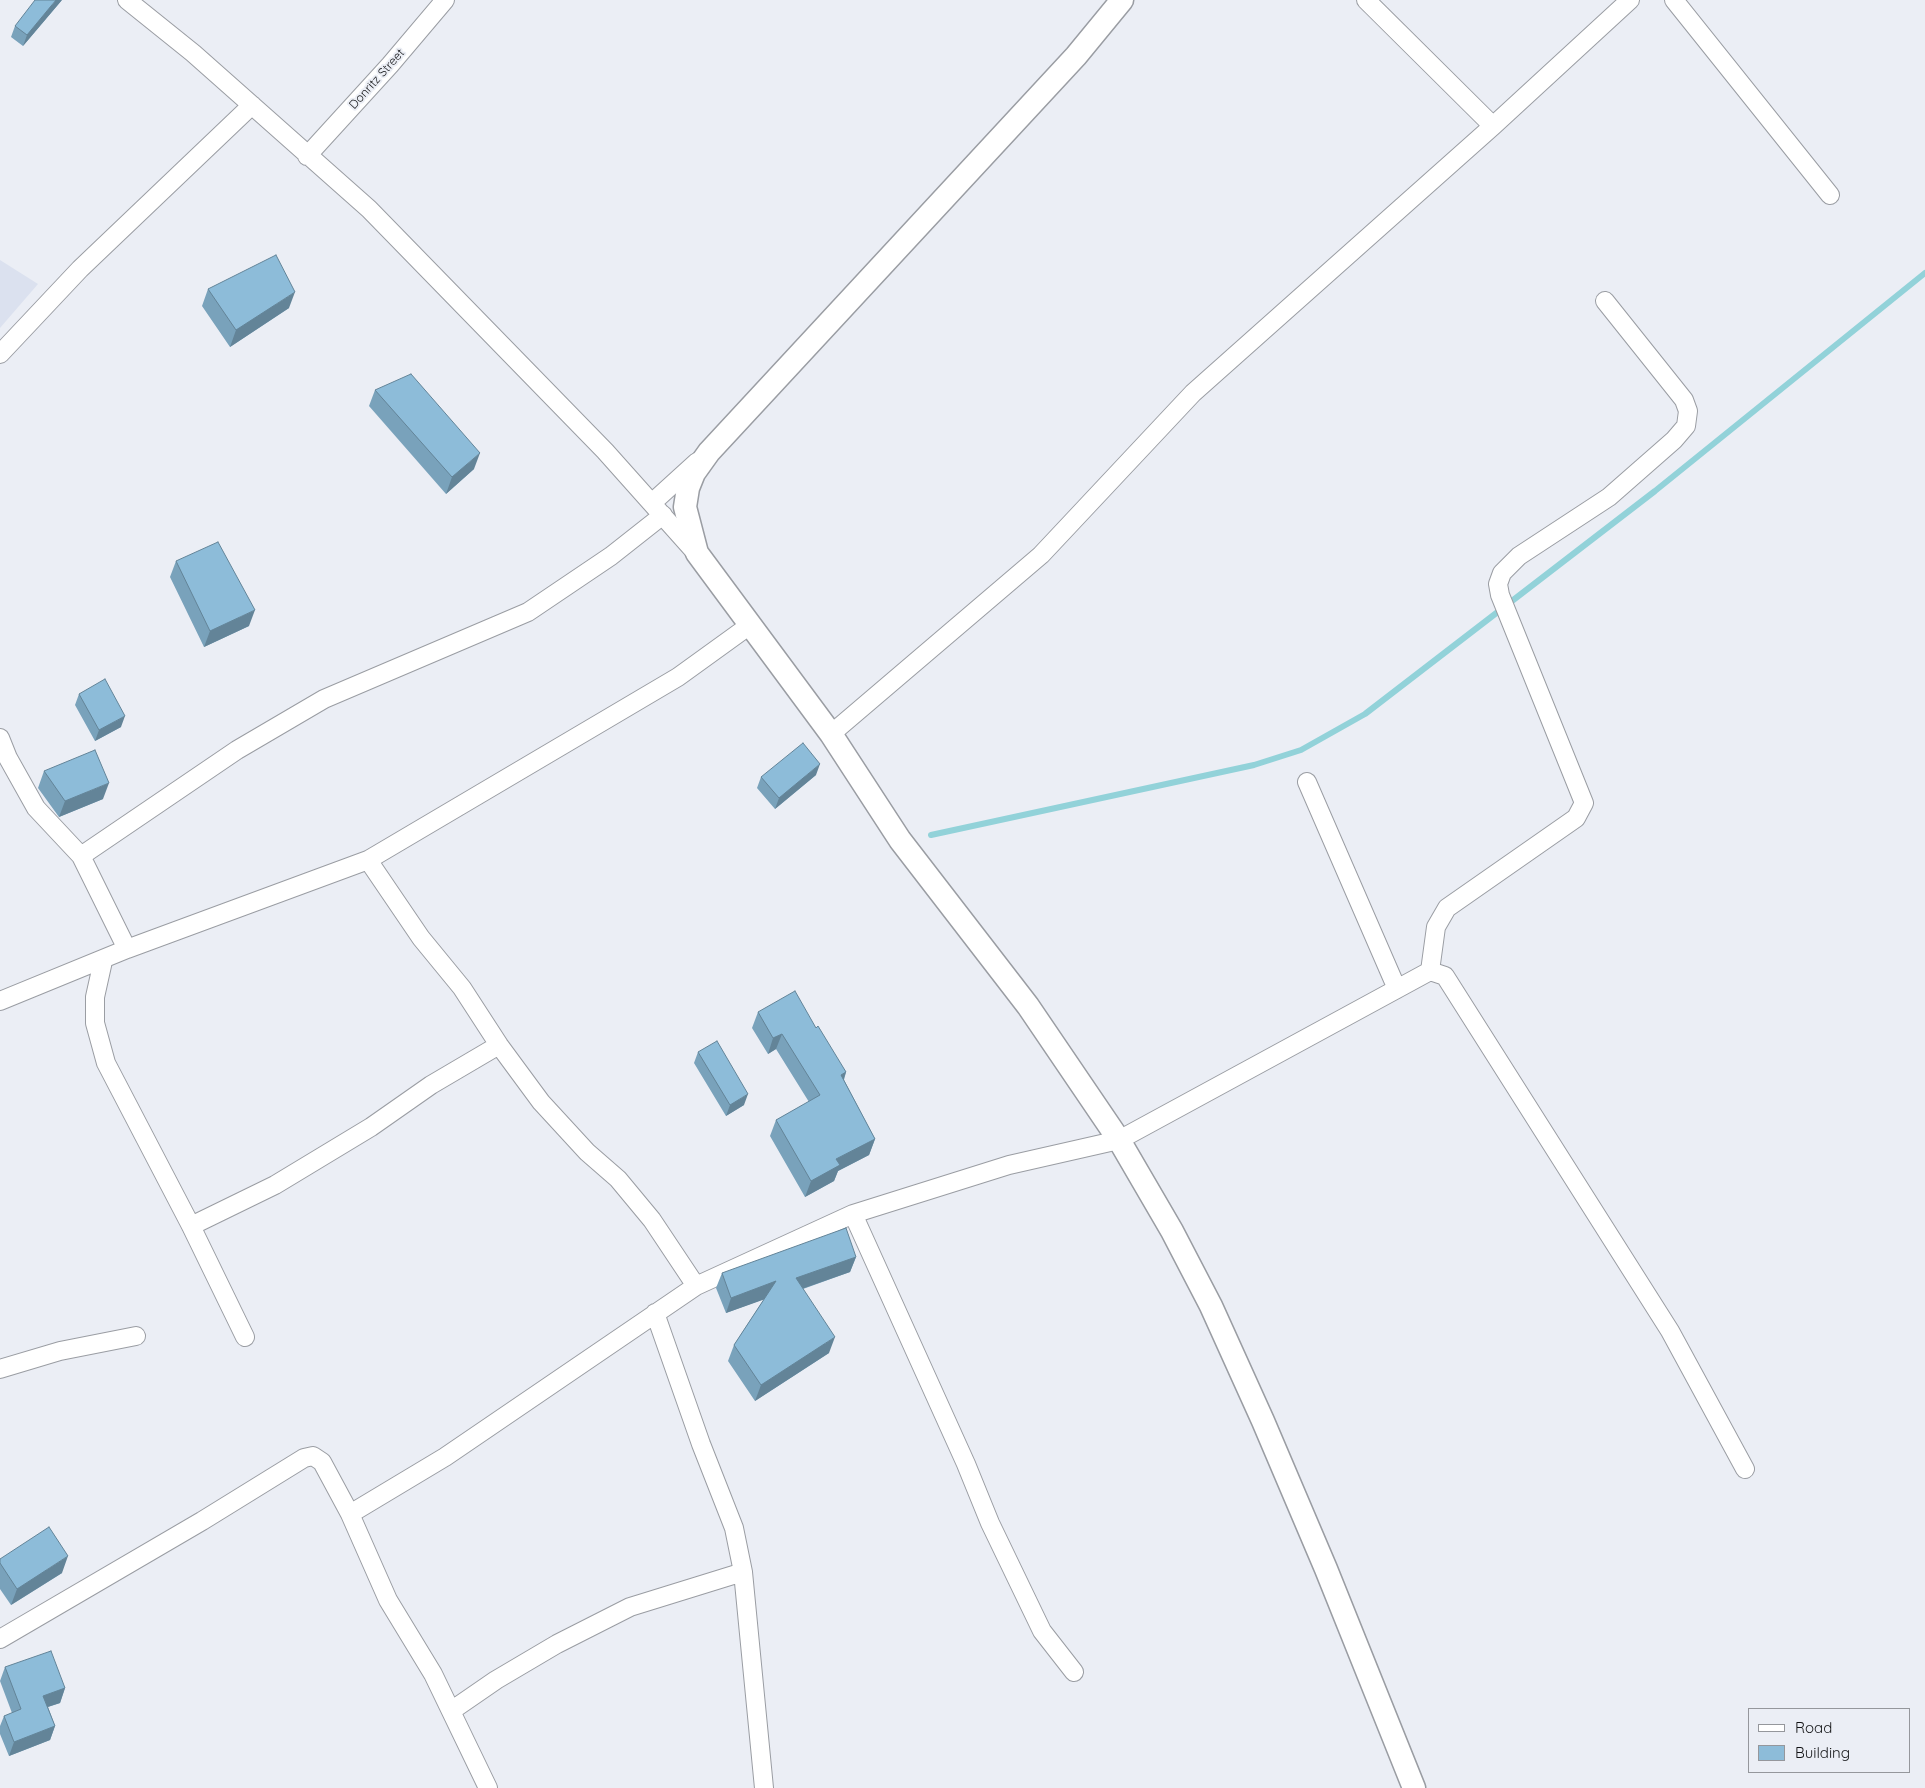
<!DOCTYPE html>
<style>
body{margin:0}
#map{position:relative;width:1925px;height:1788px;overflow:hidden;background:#ebeef5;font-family:Quicksand,sans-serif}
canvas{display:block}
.legend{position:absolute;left:1748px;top:1708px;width:162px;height:65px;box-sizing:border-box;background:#ebeef5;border:1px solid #95979c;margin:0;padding:6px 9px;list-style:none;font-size:15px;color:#131416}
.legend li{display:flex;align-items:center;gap:10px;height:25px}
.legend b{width:25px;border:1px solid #95979c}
</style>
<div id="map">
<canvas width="1925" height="1788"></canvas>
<ul class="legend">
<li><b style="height:6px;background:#fff"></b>Road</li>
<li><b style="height:14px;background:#8dbcd9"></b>Building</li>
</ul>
</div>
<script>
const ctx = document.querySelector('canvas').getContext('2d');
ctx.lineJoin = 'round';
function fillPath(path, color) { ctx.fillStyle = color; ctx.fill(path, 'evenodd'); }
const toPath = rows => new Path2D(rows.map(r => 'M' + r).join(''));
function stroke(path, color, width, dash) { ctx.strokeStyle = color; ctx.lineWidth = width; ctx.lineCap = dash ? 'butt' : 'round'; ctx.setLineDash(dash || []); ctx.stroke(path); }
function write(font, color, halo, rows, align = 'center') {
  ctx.font = font + ' Quicksand,sans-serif'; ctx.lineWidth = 4; ctx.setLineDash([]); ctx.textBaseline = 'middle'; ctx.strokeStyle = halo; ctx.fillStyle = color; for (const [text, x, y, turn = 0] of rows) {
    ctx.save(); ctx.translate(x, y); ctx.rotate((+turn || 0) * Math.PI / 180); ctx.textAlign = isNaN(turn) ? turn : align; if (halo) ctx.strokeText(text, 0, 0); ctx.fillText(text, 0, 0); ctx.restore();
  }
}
fillPath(toPath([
 [0,260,38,284,0,328]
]), '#dbe1ef');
stroke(toPath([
 [931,835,1254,765,1301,750,1365,714,1655,491,1925,273]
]), '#92d2d9', 6);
const minor = toPath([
 [127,0,193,53,369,209,605,451,696,553],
 [1366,0,1493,126],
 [1674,0,1830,195],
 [307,156,390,65,445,0],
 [0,354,80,269,252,105],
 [653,502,697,462],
 [831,734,1041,555,1193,393,1493,126,1630,0],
 [0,738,8,758,36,808,81,856,127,949],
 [1307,782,1397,989],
 [81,856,237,750,324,699,528,612,611,556,663,515],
 [368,860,421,938,462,988,499,1045,541,1102,587,1152,618,1179,652,1220,696,1286],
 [103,961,95,997,95,1023,106,1063,191,1226,245,1337],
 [1430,971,1436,927,1447,908,1576,818,1584,803,1500,595,1498,584,1502,573,1519,556,1609,497,1674,440,1686,426,1688,411,1684,400,1605,301],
 [0,1001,127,949,368,860,678,677,750,625],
 [853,1214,966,1464,990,1523,1042,1631,1074,1672],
 [191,1226,275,1185,371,1127,431,1085,499,1045],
 [655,1313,701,1444,734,1528,743,1572,764,1788],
 [0,1369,60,1351,136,1336],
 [350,1514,445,1457,696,1286,853,1214,1009,1165,1119,1140,1430,971,1445,976,1670,1331,1745,1469],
 [0,1639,202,1521,304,1458,313,1456,322,1462,350,1514,388,1600,433,1674,488,1788],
 [451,1711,496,1680,557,1644,630,1607,743,1572]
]);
const tertiary = toPath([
 [1122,0,1076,56,709,452,694,473,688,488,685,507,697,553,831,734,900,840,1028,1006,1119,1140,1172,1231,1211,1306,1263,1421,1326,1569,1414,1788]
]);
stroke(minor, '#9a9da3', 20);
stroke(tertiary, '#9a9da3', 25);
stroke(minor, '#fff', 18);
stroke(tertiary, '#fff', 22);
fillPath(toPath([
 [62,0,23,46,11,37,15,26],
 [208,289,289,308,230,347,202,306],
 [375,390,474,469,446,494,369,406],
 [176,561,249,626,204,647,170,577],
 [79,694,121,727,95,741,75,705],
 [44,771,103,799,59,817,38,788],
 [816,775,775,809,757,788,761,777],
 [758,1012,816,1028,846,1072,844,1080,875,1139,869,1155,838,1171,834,1181,805,1197,770,1136,776,1120,809,1102,776,1049,768,1054,752,1028],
 [698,1052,744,1105,726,1116,694,1063],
 [856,1257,850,1272,803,1289,829,1353,755,1401,728,1361,734,1345,764,1299,726,1313,716,1288,722,1273],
 [0,1559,62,1573,11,1605,0,1589],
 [5,1667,65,1688,60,1703,48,1707,55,1726,50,1740,9,1756,0,1734,0,1726,4,1716,12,1713,0,1681]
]), '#79a2bb');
fillPath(toPath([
 [56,0,62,0,23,46,27,35],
 [295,292,289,308,230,347,236,330],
 [480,453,474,469,446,494,452,477],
 [255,610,249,626,204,647,210,631],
 [125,716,121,727,95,741,99,730],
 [820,764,816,775,775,809,779,798],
 [109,783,103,799,59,817,65,801],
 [782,1034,776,1049,768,1054,773,1038],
 [846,1072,841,1087,841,1075],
 [748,1094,744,1105,726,1116,730,1105],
 [875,1139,869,1155,838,1171,834,1181,805,1197,811,1181,836,1159],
 [856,1257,850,1272,790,1293,796,1278],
 [776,1281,771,1297,726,1313,731,1298],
 [835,1337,829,1353,755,1401,761,1385],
 [68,1556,62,1573,11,1605,17,1589],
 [65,1688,60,1703,38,1710,43,1696],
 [55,1726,50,1740,9,1756,14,1742]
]), '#638498');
const building = toPath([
 [35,0,56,0,27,35,15,26,35,0],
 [276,255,295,292,236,330,208,289,276,255],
 [411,374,480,453,452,477,375,390,411,374],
 [218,542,255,610,210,631,176,561,218,542],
 [105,679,125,716,99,730,79,694,105,679],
 [803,743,820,764,779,798,761,777,803,743],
 [95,750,109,783,65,801,44,771,95,750],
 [795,991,816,1028,818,1026,846,1072,841,1075,875,1139,836,1159,840,1165,811,1181,776,1120,820,1095,782,1034,773,1038,758,1012,795,991],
 [717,1041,748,1094,730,1105,698,1052,717,1041],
 [846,1228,856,1257,796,1278,835,1337,761,1385,734,1345,776,1281,731,1298,722,1273,846,1228],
 [49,1527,68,1556,17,1589,0,1563,0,1559,49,1527],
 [51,1651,65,1688,43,1696,55,1726,14,1742,4,1716,21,1709,5,1667,51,1651]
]);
fillPath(building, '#8dbcd9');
stroke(building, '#638498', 1);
write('12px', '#131416', '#ebeef5', [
 ["Donritz Street",377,79,-48]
]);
</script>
